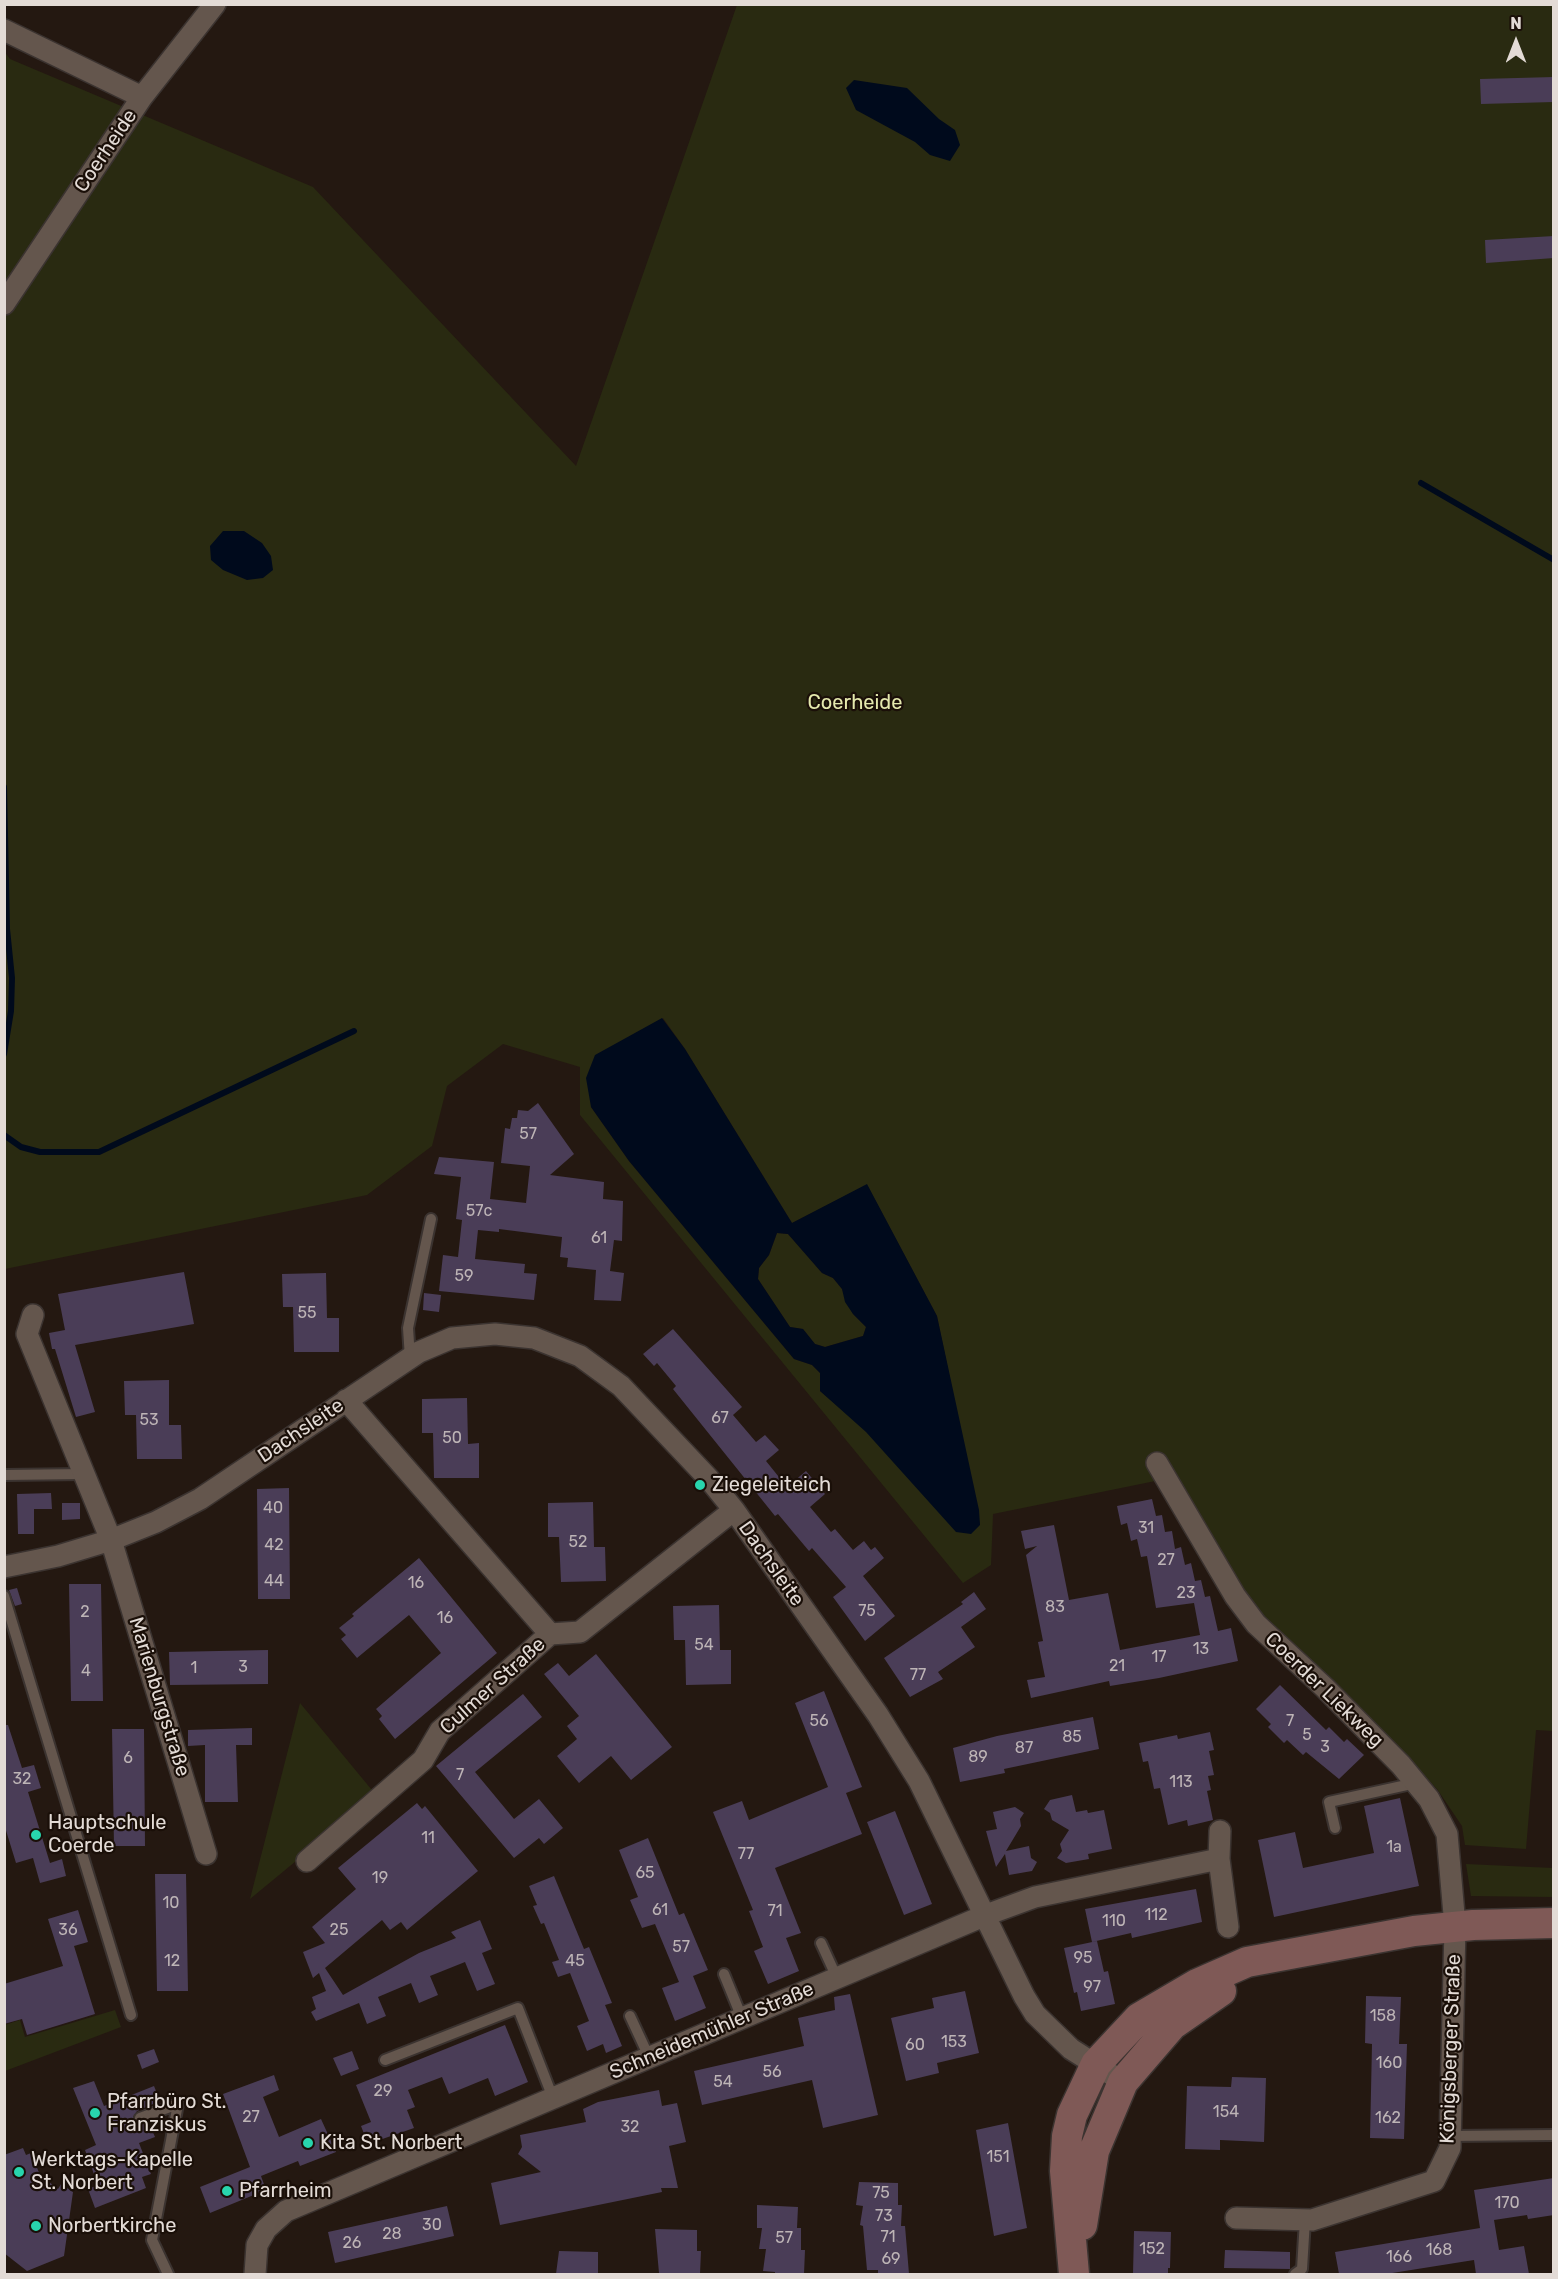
<!DOCTYPE html>
<meta charset="utf-8">
<style>
body{margin:0}
#map{position:relative;width:1558px;height:2279px;overflow:hidden;background:#241811;font-family:Rubik,sans-serif}
canvas{display:block}
.frame{position:absolute;inset:0;border:6px solid #e3dbd6;pointer-events:none}
.north{position:absolute;left:1486px;top:12px;width:60px;height:60px;-webkit-text-stroke:4px #1a0f08;paint-order:stroke;rotate:0deg;font-size:16px;font-weight:700;line-height:24px;text-align:center;color:#e3dbd6}
.north::after{content:'';display:block;margin:auto;width:21px;height:27px;background:#e3dbd6;clip-path:polygon(50% 0,100% 100%,50% 72%,0 100%)}
</style>
<div id="map">
<canvas width="1558" height="2279"></canvas>
<div class="frame"></div>
<div class="north">N</div>
</div>
<script>
const ctx = document.querySelector('canvas').getContext('2d');
ctx.lineJoin = 'round';
function fillPath(path, color) { ctx.fillStyle = color; ctx.fill(path, 'evenodd'); }
const toPath = rows => new Path2D(rows.map(r => 'M' + r).join(''));
function stroke(path, color, width, dash) { ctx.strokeStyle = color; ctx.lineWidth = width; ctx.lineCap = dash ? 'butt' : 'round'; ctx.setLineDash(dash || []); ctx.stroke(path); }
function write(font, color, halo, rows, align = 'center') {
  ctx.font = font + ' Rubik,sans-serif'; ctx.lineWidth = 4.5; ctx.setLineDash([]); ctx.textBaseline = 'middle'; ctx.strokeStyle = halo; ctx.fillStyle = color; for (const [text, x, y, turn = 0] of rows) {
    ctx.save(); ctx.translate(x, y); ctx.rotate((+turn || 0) * Math.PI / 180); ctx.textAlign = isNaN(turn) ? turn : align; if (halo) ctx.strokeText(text, 0, 0); ctx.fillText(text, 0, 0); ctx.restore();
  }
}
fillPath(toPath([
 [737,5,1553,5,1554,1731,1536,1730,1526,1849,1465,1845,1462,1826,1437,1789,1331,1679,1265,1617,1243,1588,1175,1477,993,1514,991,1565,963,1583,580,1115,580,1067,503,1044,447,1086,432,1146,367,1195,5,1269,4,51,10,59,313,187,576,466],
 [663,1018,685,1049,792,1223,867,1185,937,1316,980,1525,820,1391,820,1373,812,1365,794,1359,629,1161,591,1107],
 [777,1233,788,1234,822,1273,833,1278,842,1289,853,1314,866,1327,863,1336,825,1347,815,1344,803,1329,790,1327,758,1279,759,1268,769,1255],
 [300,1703,376,1795,250,1899],
 [1466,1864,1553,1868,1553,1897,1471,1896],
 [115,2010,121,2027,5,2071,5,2025,20,2020,25,2037]
]), '#292a11');
fillPath(toPath([
 [854,80,907,88,939,119,955,130,960,145,950,161,930,155,915,142,856,110,846,88],
 [223,531,244,531,262,543,271,556,273,570,263,578,247,580,223,570,211,560,210,546],
 [662,1018,685,1049,792,1223,867,1184,937,1316,979,1510,980,1525,971,1534,956,1532,866,1432,820,1391,820,1373,812,1365,794,1359,629,1161,591,1107,586,1078,595,1055],
 [777,1233,788,1234,822,1273,833,1278,842,1289,845,1302,853,1314,866,1327,863,1336,825,1347,815,1344,803,1329,790,1327,758,1279,759,1268,769,1255]
]), '#000a1c');
stroke(toPath([
 [1421,483,1554,560],
 [4,787,7,929,12,978,11,1011,4,1054],
 [4,1135,21,1147,40,1152,99,1152,354,1031]
]), '#000a1c', 6);
fillPath(toPath([
 [1554,77,1554,102,1481,104,1480,79],
 [1554,236,1554,258,1486,263,1485,240],
 [538,1103,574,1154,550,1175,604,1182,603,1199,623,1201,622,1241,614,1240,610,1271,624,1273,621,1301,594,1300,596,1270,567,1267,568,1258,560,1257,562,1237,499,1229,499,1232,478,1230,475,1259,525,1264,524,1273,537,1274,534,1300,439,1291,443,1255,458,1257,462,1220,456,1219,461,1177,434,1174,439,1157,494,1162,490,1199,526,1203,530,1166,501,1163,505,1128,510,1129,512,1118,517,1118,518,1110,528,1111],
 [184,1272,194,1324,75,1345,95,1412,76,1417,55,1349,52,1349,49,1333,65,1330,58,1294],
 [326,1273,327,1318,339,1318,339,1352,294,1352,293,1307,283,1307,282,1274],
 [424,1293,441,1295,439,1312,423,1310],
 [673,1329,742,1407,733,1415,756,1442,765,1435,779,1450,766,1461,787,1487,806,1471,825,1494,810,1507,831,1532,835,1529,853,1550,864,1541,871,1550,875,1547,884,1558,863,1576,895,1616,865,1641,833,1597,846,1587,812,1548,809,1551,778,1514,775,1516,673,1389,676,1386,657,1363,654,1366,643,1354],
 [169,1380,169,1425,181,1425,182,1459,137,1459,136,1415,125,1415,124,1381],
 [467,1398,468,1444,479,1443,479,1478,434,1478,433,1433,422,1433,422,1399],
 [289,1488,290,1599,258,1599,257,1489],
 [51,1493,52,1509,34,1509,34,1534,18,1534,17,1494],
 [1152,1499,1156,1516,1162,1515,1165,1532,1172,1531,1175,1549,1181,1547,1185,1565,1191,1563,1195,1581,1201,1580,1205,1597,1210,1596,1218,1631,1231,1628,1238,1661,1159,1678,1110,1686,1109,1681,1031,1698,1027,1680,1045,1677,1038,1642,1043,1641,1026,1555,1037,1546,1025,1549,1021,1531,1054,1525,1069,1600,1108,1593,1120,1650,1200,1635,1194,1603,1156,1608,1147,1556,1141,1557,1137,1539,1131,1541,1127,1523,1121,1525,1117,1506],
 [593,1502,594,1547,605,1547,606,1581,561,1582,559,1537,548,1537,548,1503],
 [62,1503,80,1503,80,1519,62,1520],
 [419,1558,497,1653,395,1739,379,1719,382,1716,376,1709,441,1653,409,1615,357,1658,341,1639,346,1635,339,1628,354,1616,352,1614],
 [69,1584,101,1584,103,1701,71,1701],
 [17,1588,22,1604,15,1606,9,1590],
 [974,1592,986,1609,961,1627,975,1647,938,1672,943,1679,910,1697,884,1658,963,1604,961,1602],
 [719,1605,720,1650,731,1650,731,1684,686,1685,685,1640,674,1640,673,1606],
 [268,1650,268,1684,170,1685,169,1652],
 [596,1654,672,1747,631,1780,611,1756,579,1783,557,1756,577,1739,567,1726,579,1716,544,1674,558,1663,569,1676],
 [1280,1685,1326,1730,1329,1727,1344,1742,1347,1739,1364,1755,1339,1779,1306,1752,1303,1755,1287,1740,1284,1743,1268,1727,1271,1724,1256,1709],
 [824,1691,862,1787,846,1793,862,1834,775,1868,801,1933,786,1938,799,1971,768,1984,754,1951,763,1947,749,1911,753,1910,713,1812,742,1801,749,1820,828,1787,795,1703],
 [523,1694,542,1717,475,1772,514,1819,539,1799,563,1828,544,1844,539,1838,514,1858,436,1766],
 [1093,1717,1099,1749,1004,1769,1005,1773,960,1782,953,1748,997,1736],
 [4,1725,8,1725,22,1768,34,1765,41,1788,28,1792,50,1863,62,1859,66,1876,40,1883,33,1858,16,1863,4,1824],
 [252,1728,252,1745,236,1745,238,1802,205,1802,205,1745,188,1746,188,1730],
 [112,1729,144,1729,145,1846,114,1846],
 [1210,1732,1214,1750,1209,1751,1214,1775,1208,1776,1211,1790,1207,1791,1213,1820,1188,1826,1187,1820,1168,1825,1160,1788,1154,1789,1148,1761,1143,1762,1139,1743,1177,1735,1178,1739],
 [1072,1795,1076,1812,1087,1810,1088,1813,1104,1810,1112,1849,1088,1854,1089,1859,1066,1863,1057,1858,1062,1851,1060,1844,1069,1830,1052,1820,1050,1813,1044,1809,1050,1800],
 [1400,1798,1419,1886,1274,1917,1258,1840,1295,1832,1303,1868,1374,1853,1364,1806],
 [417,1803,422,1809,425,1806,478,1871,407,1930,401,1922,390,1930,382,1920,325,1968,343,1995,419,1953,456,1938,451,1932,480,1920,492,1949,482,1953,495,1984,477,1991,465,1962,430,1976,438,1995,419,2003,411,1983,378,1997,386,2016,367,2024,359,2003,316,2021,311,2012,316,2009,312,1997,326,1991,319,1973,313,1978,303,1952,325,1943,312,1927,356,1889,338,1868],
 [1015,1807,1024,1813,1020,1819,1021,1826,1006,1851,1029,1846,1031,1858,1037,1862,1032,1871,1009,1875,1005,1854,996,1867,986,1831,997,1829,993,1812],
 [895,1811,932,1904,904,1915,867,1822],
 [648,1838,679,1915,684,1913,708,1970,693,1976,706,2008,675,2021,662,1988,679,1982,655,1924,642,1928,630,1900,638,1897,619,1850],
 [155,1874,186,1874,188,1991,157,1991],
 [554,1876,584,1949,589,1947,612,2003,605,2005,622,2046,606,2053,603,2044,587,2051,577,2026,589,2021,570,1973,558,1977,552,1962,559,1960,544,1923,541,1924,533,1906,537,1905,529,1886],
 [1196,1889,1202,1922,1132,1938,1131,1933,1092,1942,1085,1909],
 [78,1910,88,1942,74,1946,95,2014,27,2035,22,2019,4,2024,4,1984,63,1966,48,1919],
 [1097,1941,1104,1972,1108,1971,1115,2004,1081,2011,1077,1992,1074,1993,1064,1948],
 [965,1991,979,2053,937,2063,939,2073,906,2081,891,2018,934,2008,932,1998],
 [850,1994,878,2115,823,2128,812,2080,702,2105,694,2071,804,2046,798,2018,835,2010,834,1997],
 [1366,1996,1401,1997,1399,2044,1407,2044,1404,2139,1370,2138,1372,2044,1365,2043],
 [505,2025,528,2082,495,2096,488,2078,449,2094,442,2077,408,2090,415,2107,407,2110,414,2128,368,2144,361,2126,371,2122,356,2085],
 [154,2049,159,2062,142,2069,137,2055],
 [352,2051,359,2069,341,2076,333,2058],
 [274,2075,279,2090,263,2097,279,2137,321,2119,336,2152,300,2166,298,2161,261,2176,266,2190,210,2213,200,2187,250,2167,223,2094],
 [1232,2077,1266,2078,1264,2142,1220,2140,1220,2150,1185,2149,1187,2086,1231,2087],
 [94,2081,104,2106,154,2086,160,2101,137,2111,133,2117,138,2125,149,2123,155,2137,139,2143,151,2174,142,2177,146,2188,95,2208,88,2189,98,2185,85,2150,96,2145,73,2088],
 [659,2090,662,2106,677,2103,686,2142,669,2146,678,2188,661,2188,662,2192,500,2225,491,2183,541,2172,518,2154,522,2147,520,2135,586,2122,583,2109,598,2102],
 [1008,2123,1027,2228,994,2236,976,2130],
 [23,2148,26,2155,31,2153,40,2175,58,2189,61,2184,73,2192,64,2256,27,2271,4,2253,4,2155],
 [1554,2178,1554,2215,1528,2219,1527,2215,1494,2220,1499,2250,1524,2246,1529,2274,1476,2274,1474,2260,1386,2274,1339,2274,1335,2252,1480,2228,1474,2190],
 [859,2182,898,2183,898,2205,902,2205,901,2226,905,2226,909,2274,878,2274,878,2270,867,2270,863,2226,860,2225,863,2206,856,2205],
 [757,2205,798,2207,797,2228,801,2228,801,2250,805,2250,804,2274,775,2274,775,2272,763,2271,766,2249,759,2249,762,2228,757,2228],
 [447,2206,454,2236,335,2263,328,2232],
 [655,2229,697,2230,697,2251,701,2251,700,2274,659,2273],
 [1134,2231,1171,2232,1170,2268,1168,2268,1168,2274,1133,2274],
 [1225,2250,1290,2252,1290,2269,1224,2268],
 [559,2251,598,2252,598,2274,556,2274]
]), '#4a3d57');
const lane = toPath([
 [410,1358,408,1328,431,1219],
 [4,1475,84,1474],
 [4,1596,131,2015],
 [1335,1828,1329,1802,1416,1783],
 [821,1943,837,1978],
 [724,1974,742,2018],
 [630,2016,649,2057],
 [385,2060,518,2008,553,2098],
 [140,2118,178,2104,152,2240,168,2274],
 [1450,2136,1554,2135],
 [1295,2274,1302,2269,1305,2220]
]);
const street = toPath([
 [4,30,142,97],
 [4,304,142,97,215,4],
 [33,1315,27,1334,111,1540,206,1854],
 [346,1400,550,1634,580,1632,734,1510],
 [1157,1463,1235,1596,1256,1624,1325,1688,1401,1765,1429,1799,1447,1834,1455,1926,1450,2148,1434,2181,1312,2220,1236,2218],
 [4,1567,58,1556,111,1540,156,1522,200,1499,419,1352,452,1338,495,1334,534,1338,580,1356,621,1386,709,1479,734,1510,878,1715,919,1781,1024,1996,1035,2014,1071,2049,1123,2082],
 [1219,1859,1220,1831],
 [307,1861,423,1760,440,1731,550,1634],
 [255,2274,257,2245,266,2229,286,2211,986,1915,1035,1897,1219,1859,1228,1927]
]);
const secondary = toPath([
 [1082,2225,1094,2151,1123,2082,1172,2025,1221,1991],
 [1074,2274,1065,2171,1067,2136,1072,2115,1096,2064,1139,2018,1197,1984,1247,1962,1414,1931,1473,1925,1554,1923]
]);
stroke(lane, '#3b3330', 14);
stroke(street, '#3b3330', 24);
stroke(secondary, '#3b3330', 33);
stroke(lane, '#64564d', 10);
stroke(street, '#64564d', 21);
stroke(secondary, '#7f5956', 30);
for (const [x, y, r, color] of [
 [700,1485,6,"#28d5ad"],
 [36,1835,6,"#28d5ad"],
 [95,2113,6,"#28d5ad"],
 [308,2143,6,"#28d5ad"],
 [19,2172,6,"#28d5ad"],
 [227,2191,6,"#28d5ad"],
 [36,2226,6,"#28d5ad"]
]) { const dot = new Path2D(); dot.arc(x, y, r, 0, 2 * Math.PI); ctx.fillStyle = color; ctx.fill(dot); stroke(dot, '#1a0f08', 2); }
write('16px', '#bdb4b6', null, [
 ["57",528,1134],
 ["57c",479,1211],
 ["61",599,1238],
 ["59",464,1276],
 ["55",307,1313],
 ["67",720,1418],
 ["53",149,1420],
 ["50",452,1438],
 ["40",273,1508],
 ["31",1146,1528],
 ["52",578,1542],
 ["42",274,1545],
 ["27",1166,1560],
 ["44",274,1581],
 ["16",416,1583],
 ["23",1186,1593],
 ["83",1055,1607],
 ["75",867,1611],
 ["2",85,1612],
 ["16",445,1618],
 ["54",704,1645],
 ["13",1201,1649],
 ["17",1159,1657],
 ["21",1117,1666],
 ["3",243,1667],
 ["1",194,1668],
 ["4",86,1671],
 ["77",918,1675],
 ["56",819,1721],
 ["7",1290,1721],
 ["5",1307,1735],
 ["85",1072,1737],
 ["3",1325,1747],
 ["87",1024,1748],
 ["89",978,1757],
 ["6",128,1758],
 ["7",460,1775],
 ["32",22,1779],
 ["113",1181,1782],
 ["11",428,1838],
 ["1a",1394,1847],
 ["77",746,1854],
 ["65",645,1873],
 ["19",380,1878],
 ["10",171,1903],
 ["61",660,1910],
 ["71",775,1911],
 ["112",1156,1915],
 ["110",1114,1921],
 ["36",68,1930],
 ["25",339,1930],
 ["57",681,1947],
 ["95",1083,1958],
 ["12",172,1961],
 ["45",575,1961],
 ["97",1092,1987],
 ["158",1383,2016],
 ["153",954,2042],
 ["60",915,2045],
 ["160",1389,2063],
 ["56",772,2072],
 ["54",723,2082],
 ["29",383,2091],
 ["154",1226,2112],
 ["27",251,2117],
 ["162",1388,2118],
 ["32",630,2127],
 ["151",998,2157],
 ["75",881,2193],
 ["170",1507,2203],
 ["73",884,2216],
 ["30",432,2225],
 ["28",392,2234],
 ["71",888,2237],
 ["57",784,2238],
 ["26",352,2243],
 ["152",1152,2249],
 ["168",1439,2250],
 ["166",1399,2257],
 ["69",891,2259]
]);
write('20px', '#e3dbd6', '#1a0f08', [
 ["Coerheide",106,151,-56],
 ["Dachsleite",301,1431,-34],
 ["Dachsleite",771,1564,55],
 ["Culmer Straße",493,1686,-42],
 ["Coerder Liekweg",1324,1690,44],
 ["Marienburgstraße",159,1697,73],
 ["Schneidemühler Straße",712,2031,-23],
 ["Königsberger Straße",1451,2049,-88]
]);
write('20px', '#e4e8ad', '#1a0f08', [
 ["Coerheide",855,703]
]);
write('20px', '#e3dbd6', '#1a0f08', [
 ["Ziegeleiteich",712,1485],
 ["Hauptschule",48,1823],
 ["Coerde",48,1846],
 ["Pfarrbüro St.",107,2102],
 ["Franziskus",107,2125],
 ["Kita St. Norbert",320,2143],
 ["Werktags-Kapelle",31,2160],
 ["St. Norbert",31,2183],
 ["Pfarrheim",239,2191],
 ["Norbertkirche",48,2226]
], 'left');
</script>
